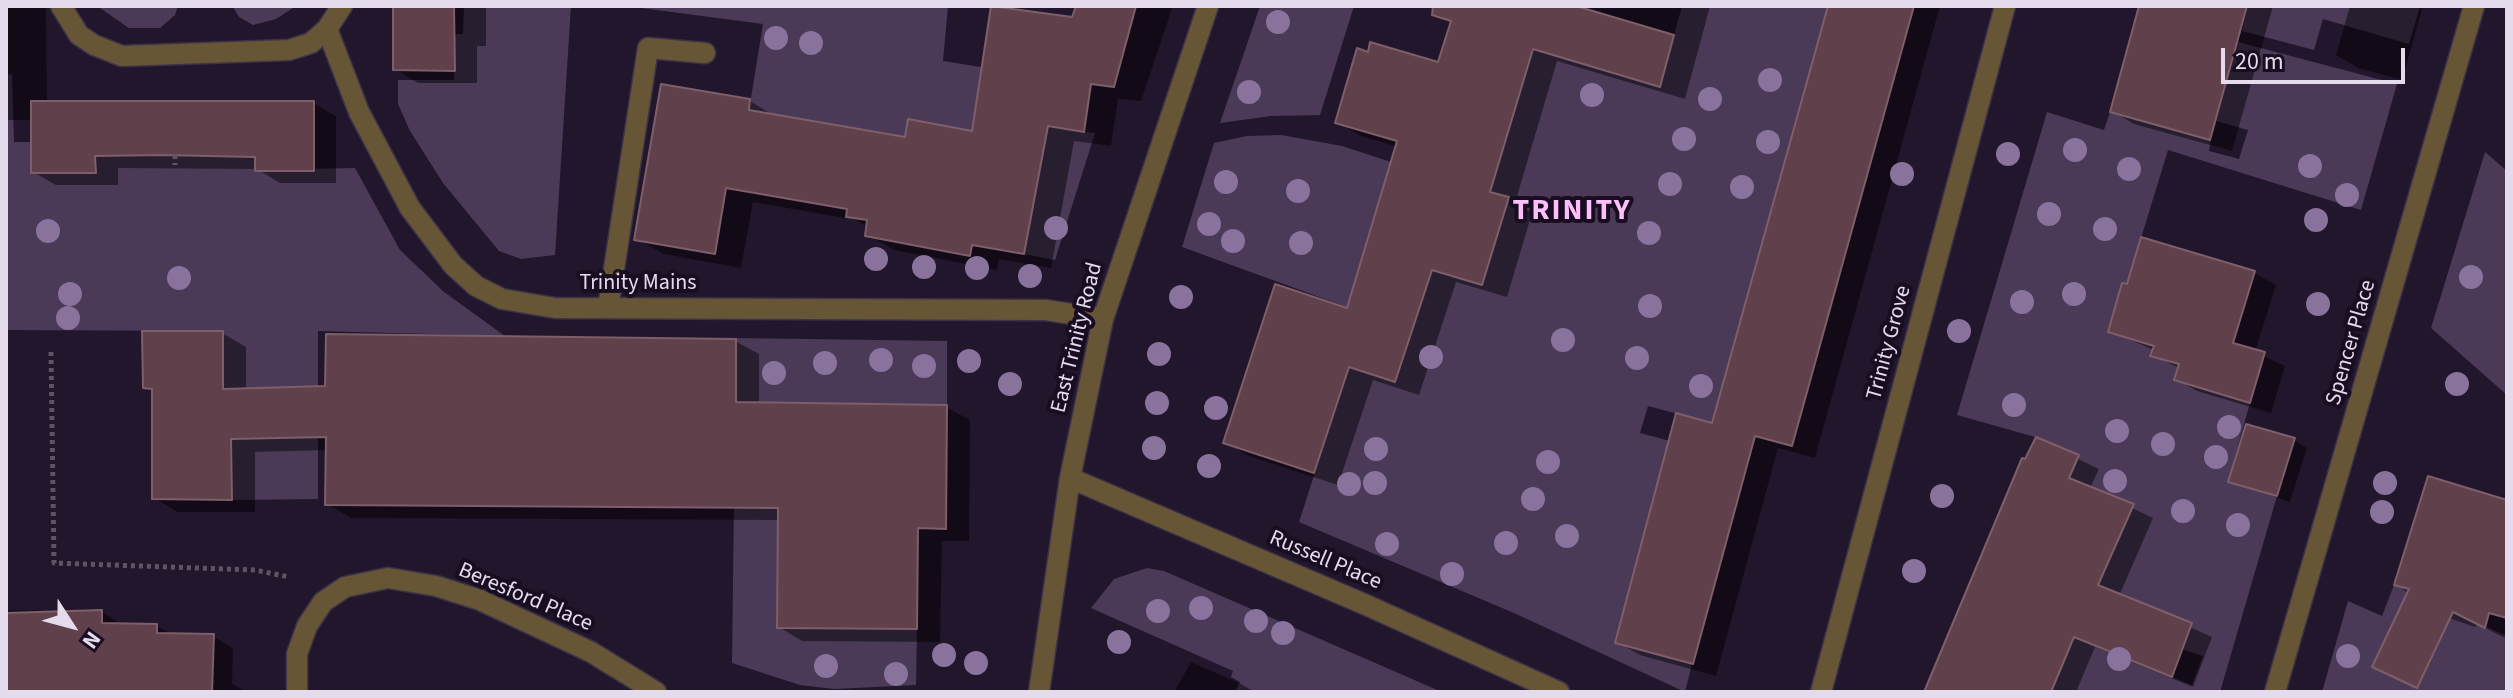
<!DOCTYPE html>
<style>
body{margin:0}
#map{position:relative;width:2513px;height:698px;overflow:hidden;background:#22162c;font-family:"Source Sans 3",sans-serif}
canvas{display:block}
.frame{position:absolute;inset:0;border:8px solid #e4dcec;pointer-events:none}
.north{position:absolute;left:32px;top:586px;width:80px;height:80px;-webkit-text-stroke:6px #190d22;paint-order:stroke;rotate:126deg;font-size:22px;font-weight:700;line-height:32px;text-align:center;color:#e4dcec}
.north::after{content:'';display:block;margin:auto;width:28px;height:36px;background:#e4dcec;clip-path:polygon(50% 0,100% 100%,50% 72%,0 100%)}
.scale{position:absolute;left:2221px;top:48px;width:184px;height:36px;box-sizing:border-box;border:4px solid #e4dcec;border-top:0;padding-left:10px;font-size:24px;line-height:28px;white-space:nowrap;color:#e4dcec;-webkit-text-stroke:6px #190d22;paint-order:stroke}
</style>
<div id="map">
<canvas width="2513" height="698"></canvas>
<div class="frame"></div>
<div class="north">N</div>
<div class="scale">20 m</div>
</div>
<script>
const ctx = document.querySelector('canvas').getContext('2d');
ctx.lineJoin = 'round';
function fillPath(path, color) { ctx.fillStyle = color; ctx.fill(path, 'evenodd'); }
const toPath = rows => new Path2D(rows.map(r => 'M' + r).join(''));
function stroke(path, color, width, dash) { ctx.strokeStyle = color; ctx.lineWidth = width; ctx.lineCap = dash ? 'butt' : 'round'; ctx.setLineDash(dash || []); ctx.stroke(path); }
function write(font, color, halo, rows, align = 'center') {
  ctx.font = font + ' "Source Sans 3",sans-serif'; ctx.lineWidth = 8; ctx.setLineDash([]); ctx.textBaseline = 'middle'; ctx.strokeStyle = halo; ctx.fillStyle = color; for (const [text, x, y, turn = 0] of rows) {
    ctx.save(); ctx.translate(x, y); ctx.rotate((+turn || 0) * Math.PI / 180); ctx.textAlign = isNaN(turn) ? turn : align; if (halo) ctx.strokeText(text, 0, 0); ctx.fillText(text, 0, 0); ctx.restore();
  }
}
fillPath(toPath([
 [97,6,178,6,175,15,160,28,129,28],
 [296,6,276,19,253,25,239,17,233,7],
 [464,6,571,6,555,255,521,259,499,251,443,183,410,131,398,104,398,80,454,80,455,34,463,34],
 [626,6,948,6,943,61,1037,76,1030,124,1095,133,1055,260,1024,254,1039,172,908,119,905,137,749,110,763,24],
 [1260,6,1354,6,1320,115,1271,116,1220,123],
 [1682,6,1828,6,1712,423,1648,406,1640,433,1670,441,1615,642,1692,664,1685,692,1514,613,1299,522,1349,367,1395,382,1410,338,1366,314,1182,247,1214,143,1247,136,1281,135,1342,146,1391,162,1365,249,1482,285,1509,198,1480,189,1497,171,1533,49,1660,87],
 [2248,6,2420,6,2409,44,2323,19,2314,50,2242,31],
 [2238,42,2397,84,2361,210,2168,150,2127,284,2122,283,2108,332,2154,346,2151,356,2179,364,2174,380,2250,403,2228,481,2277,496,2220,692,2051,692,2133,505,2069,478,2079,455,2035,437,1957,415,2047,112,2104,130,2110,112,2211,140,2209,151,2239,159,2248,130,2216,121],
 [2157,609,2192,623,2182,649,2203,656,2192,685,2150,668],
 [12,74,14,142,32,142,32,173,95,173,95,156,255,155,255,170,355,168,400,250,444,292,505,336,318,331,318,499,232,500,231,439,253,439,254,396,233,396,233,389,223,389,222,331,6,330,6,75],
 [2485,152,2507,171,2507,395,2431,328],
 [736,338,947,341,947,405,801,403,778,502,777,628,917,629,916,685,834,689,800,685,732,663],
 [1147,568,1164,571,1442,692,1235,692,1240,682,1231,677,1233,671,1091,608,1114,579],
 [2394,585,2448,601,2446,609,2507,636,2507,692,2322,692,2348,601,2382,616],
 [2393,622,2439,642,2417,688,2372,667]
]), '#4a3a58');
fillPath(toPath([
 [6,6,46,6,47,103,313,103,336,116,336,183,280,183,257,169,118,168,118,185,56,185,33,172,34,120,6,120],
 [395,6,497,6,486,7,486,46,477,46,477,83,418,83,395,69],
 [1078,6,1173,6,1141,101,1118,99,1111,146,1074,141,1051,268,999,259,997,270,894,250,867,234,868,227,856,220,753,202,741,268,664,254,637,239,750,101,776,117,907,139,974,134,1074,19],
 [1457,6,1710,6,1685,99,1557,61,1515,203,1532,213,1507,297,1456,282,1419,395,1373,380,1338,485,1249,456,1225,442,1348,310,1398,147,1361,136,1337,122,1439,65],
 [1830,6,1940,6,1815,458,1778,448,1716,676,1640,655,1617,642,1714,426],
 [2141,6,2273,6,2232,151,2134,124,2112,111],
 [2350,6,2423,6,2402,80,2358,68,2336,55],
 [2254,273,2276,285,2255,352,2285,366,2271,413,2197,391,2176,379,2179,368,2153,355,2154,350,2110,331],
 [222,333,246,347,246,390,327,388,735,341,759,354,759,405,946,407,970,420,969,541,942,541,940,642,802,641,779,627,780,520,351,518,327,504,328,450,255,452,255,512,178,512,154,498,154,392,145,387],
 [2037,439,2099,469,2090,488,2153,518,2119,596,2212,637,2193,687,2095,647,2076,692,1926,692],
 [2294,440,2307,448,2290,502,2230,481],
 [2507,502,2507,639,2477,624,2475,627,2429,611,2397,584],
 [6,610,102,612,121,624,157,626,174,635,213,636,233,648,232,684,247,692,6,692],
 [1191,662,1239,683,1255,692,1174,692]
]), '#0007');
const building = toPath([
 [393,6,454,6,455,71,393,70,393,6],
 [991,6,1072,17,1076,6,1136,6,1114,87,1091,84,1084,132,1048,126,1024,254,972,245,970,256,865,236,867,220,846,217,847,209,726,188,715,254,634,240,661,84,750,99,749,110,905,137,908,119,972,131,991,6],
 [1433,6,1576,6,1674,35,1660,87,1533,49,1490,192,1509,197,1482,285,1432,270,1395,382,1349,367,1314,473,1223,443,1275,284,1347,308,1397,141,1335,123,1357,48,1368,52,1370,42,1438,62,1451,21,1432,15,1433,6],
 [1828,6,1914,6,1792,446,1755,436,1693,664,1615,643,1676,413,1712,423,1828,6],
 [2139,6,2247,6,2210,140,2110,112,2139,6],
 [31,101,314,101,314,171,255,171,255,157,160,155,95,156,96,173,31,173,31,101],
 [2141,237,2255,271,2233,343,2265,352,2250,403,2174,380,2179,364,2150,356,2154,346,2108,332,2122,283,2127,284,2141,237],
 [142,331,223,331,223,389,325,386,326,334,736,339,736,402,947,405,946,529,918,528,917,629,777,628,778,508,325,505,326,437,231,439,232,500,152,499,152,389,143,388,142,331],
 [2246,424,2295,438,2277,496,2228,482,2246,424],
 [2036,437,2079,455,2069,478,2134,504,2098,585,2192,623,2172,677,2074,637,2051,692,1924,692,2022,458,2025,459,2036,437],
 [2428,476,2507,500,2507,618,2489,613,2485,628,2453,612,2417,688,2372,667,2409,589,2394,585,2428,476],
 [102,610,102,623,157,624,157,633,214,634,212,692,6,692,6,613,102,610]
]);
fillPath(building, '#60414b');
stroke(building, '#7e5e68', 2);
const lane = toPath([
 [608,308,648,48,705,53]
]);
const street = toPath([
 [61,6,79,35,94,45,122,56,289,50,311,43,327,29,342,6],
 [327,29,359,112,410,208,453,265,476,286,502,299,555,308,1046,310,1103,319],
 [1070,478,1364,604,1559,692],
 [297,692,297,654,307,626,323,602,345,587,388,578,436,586,480,600,591,652,656,692],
 [1039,692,1070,478,1103,319,1208,6],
 [1821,692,2005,6],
 [2275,692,2474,6]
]);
stroke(lane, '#3d3247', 23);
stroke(street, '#3d3247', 23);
stroke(toPath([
 [175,155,175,165],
 [51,352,54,563,255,570,289,577]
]), '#5e5367', 5, [4, 4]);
stroke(lane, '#665635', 20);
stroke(street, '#665635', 20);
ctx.fillStyle = '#89729c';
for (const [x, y] of [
 [1278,22],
 [776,38],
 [811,43],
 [1770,80],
 [1249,92],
 [1592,95],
 [1710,99],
 [1684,139],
 [1768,142],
 [2075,150],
 [2008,154],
 [2310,166],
 [2129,169],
 [1902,174],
 [1226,182],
 [1670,184],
 [1742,187],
 [1298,191],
 [2347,195],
 [2049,214],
 [2316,220],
 [1209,224],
 [1056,228],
 [2105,229],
 [48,231],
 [1649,233],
 [1233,241],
 [1301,243],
 [876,259],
 [924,267],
 [977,268],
 [1030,276],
 [2471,277],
 [179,278],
 [70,294],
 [2074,294],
 [1181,297],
 [2022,302],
 [2318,304],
 [1650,306],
 [68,318],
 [1959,331],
 [1563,340],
 [1159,354],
 [1431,357],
 [1637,358],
 [881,360],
 [969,361],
 [825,363],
 [924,366],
 [774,373],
 [1010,384],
 [2457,384],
 [1701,386],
 [1157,403],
 [2014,405],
 [1216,408],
 [2229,427],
 [2117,431],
 [2163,444],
 [1154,448],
 [1376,449],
 [2216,457],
 [1548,462],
 [1209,466],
 [2115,481],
 [1375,483],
 [2385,483],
 [1349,484],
 [1942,496],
 [1533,499],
 [2183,511],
 [2382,512],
 [2238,525],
 [1567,536],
 [1506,543],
 [1387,544],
 [1914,571],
 [1452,574],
 [1201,608],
 [1158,611],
 [1256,621],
 [1283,633],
 [1119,642],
 [944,655],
 [2348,656],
 [2119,659],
 [976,663],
 [826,666],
 [896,674]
]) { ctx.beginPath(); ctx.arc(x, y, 12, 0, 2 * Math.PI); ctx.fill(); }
write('22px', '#e4dcec', '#190d22', [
 ["Trinity Mains",638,284],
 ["East Trinity Road",1078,338,-76],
 ["Trinity Grove",1890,343,-75],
 ["Spencer Place",2352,343,-74],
 ["Russell Place",1325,561,23],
 ["Beresford Place",525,598,23]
]);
ctx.letterSpacing = '2px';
write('bold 30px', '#fdbff7', '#190d22', [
 ["TRINITY",1572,212]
]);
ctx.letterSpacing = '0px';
</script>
